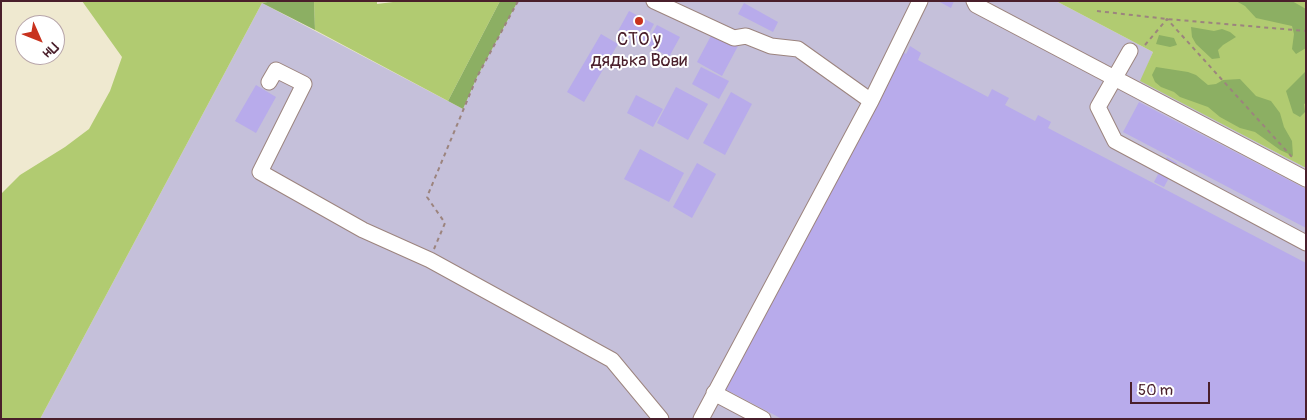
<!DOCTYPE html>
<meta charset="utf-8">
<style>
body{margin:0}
#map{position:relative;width:1307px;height:420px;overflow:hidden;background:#efe9d0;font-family:Pangolin,sans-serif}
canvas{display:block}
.frame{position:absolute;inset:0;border:2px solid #4a1f2b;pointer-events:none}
.north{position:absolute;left:15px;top:15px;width:50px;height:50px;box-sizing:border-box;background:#fff;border:1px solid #b7a5aa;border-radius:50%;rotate:134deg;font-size:14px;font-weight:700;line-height:20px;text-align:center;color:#4a1f2b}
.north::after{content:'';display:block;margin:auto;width:18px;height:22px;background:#c8321e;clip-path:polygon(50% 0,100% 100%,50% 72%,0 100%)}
.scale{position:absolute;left:1130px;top:382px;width:80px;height:22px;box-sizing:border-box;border:2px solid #4a1f2b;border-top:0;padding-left:6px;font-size:15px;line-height:18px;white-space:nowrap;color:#4a1f2b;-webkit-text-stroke:4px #fff;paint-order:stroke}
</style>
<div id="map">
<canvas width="1307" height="420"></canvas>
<div class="frame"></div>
<div class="north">Пн</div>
<div class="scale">50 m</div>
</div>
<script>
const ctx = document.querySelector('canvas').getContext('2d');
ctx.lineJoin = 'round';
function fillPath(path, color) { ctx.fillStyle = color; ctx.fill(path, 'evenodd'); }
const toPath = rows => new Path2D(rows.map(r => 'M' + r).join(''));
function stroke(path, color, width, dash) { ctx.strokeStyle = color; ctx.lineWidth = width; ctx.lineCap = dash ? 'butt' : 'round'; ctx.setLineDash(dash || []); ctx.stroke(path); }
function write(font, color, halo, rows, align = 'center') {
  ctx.font = font + ' Pangolin,sans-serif'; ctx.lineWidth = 4; ctx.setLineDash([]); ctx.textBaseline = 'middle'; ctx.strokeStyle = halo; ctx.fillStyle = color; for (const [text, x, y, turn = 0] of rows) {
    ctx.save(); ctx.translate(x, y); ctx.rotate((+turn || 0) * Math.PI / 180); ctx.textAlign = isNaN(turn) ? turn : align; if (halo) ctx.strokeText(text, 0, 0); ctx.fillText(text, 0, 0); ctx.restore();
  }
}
fillPath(toPath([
 [518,1,1056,1,1153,52,1141,81,1306,168,1306,419,40,419,262,3,463,109,477,77]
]), '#c5c0da');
fillPath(toPath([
 [82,1,273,1,262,3,40,419,2,419,1,194,20,175,65,147,89,129,110,91,122,57],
 [314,1,377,1,377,4,401,1,500,1,448,101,315,30],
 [1056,1,1306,1,1306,168,1140,81,1153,52]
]), '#b1cb71');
fillPath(toPath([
 [273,1,314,1,315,30,262,3],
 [500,1,518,1,477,77,463,109,448,101],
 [1236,1,1292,1,1306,9,1306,48,1296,54,1292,49,1294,34,1292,26,1256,18,1245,6],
 [1191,27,1214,31,1222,29,1230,32,1236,37,1223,45,1218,50,1220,58,1212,59,1196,44,1192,37],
 [1159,35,1174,38,1177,45,1170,47,1156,44],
 [1156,67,1188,72,1196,75,1208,85,1216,84,1223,80,1240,79,1256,96,1271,101,1280,113,1284,127,1292,141,1293,156,1280,150,1255,132,1240,128,1220,117,1208,107,1180,97,1174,92,1161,87,1155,82,1152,75],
 [1306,71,1306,103,1304,104,1305,112,1300,117,1293,113,1286,91]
]), '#8caf63');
fillPath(toPath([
 [938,1,954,1,951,8],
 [744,3,778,22,773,32,738,14],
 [629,11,654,24,643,45,618,31],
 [657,25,680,37,669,57,646,44],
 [713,32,738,46,722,76,697,62],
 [601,34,618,44,584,102,567,92],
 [910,46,921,53,918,60,988,97,992,89,1009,98,1005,105,1035,121,1038,115,1051,122,1048,128,1306,263,1306,419,782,419,725,389,903,52,906,54],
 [701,67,729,81,719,99,692,84],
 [256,85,276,97,256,133,235,121],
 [676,87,708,104,688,140,657,123],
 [731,92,752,104,725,155,703,143],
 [636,95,663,109,653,127,627,113],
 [1139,102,1306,189,1306,228,1123,132],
 [640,149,684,173,669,202,624,179],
 [1167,157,1177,163,1164,187,1154,182],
 [697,163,716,174,692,218,673,207]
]), '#b8abeb');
const minor = toPath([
 [654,1,734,38,746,36,771,46,798,49,871,101],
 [974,1,976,5,1306,179],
 [1130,51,1098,107,1115,141,1306,243],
 [269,82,276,70,304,84,260,172,363,230,430,260,612,360,661,419],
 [714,393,763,419],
 [701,419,871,101,920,1]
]);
stroke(minor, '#9c847e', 17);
stroke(toPath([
 [1097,11,1167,19,1306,31],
 [1145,45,1167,19,1292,157],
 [434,249,445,223,427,197,477,77,518,1]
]), '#9c847e', 2, [4, 4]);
stroke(minor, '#fff', 15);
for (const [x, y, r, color] of [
 [639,21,5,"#c8321e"]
]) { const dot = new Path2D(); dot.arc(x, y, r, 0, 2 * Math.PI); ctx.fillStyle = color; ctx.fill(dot); stroke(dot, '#fff', 2); }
write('18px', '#4a1f2b', '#fff', [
 ["СТО у",639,40],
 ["дядька Вови",639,61]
]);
</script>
